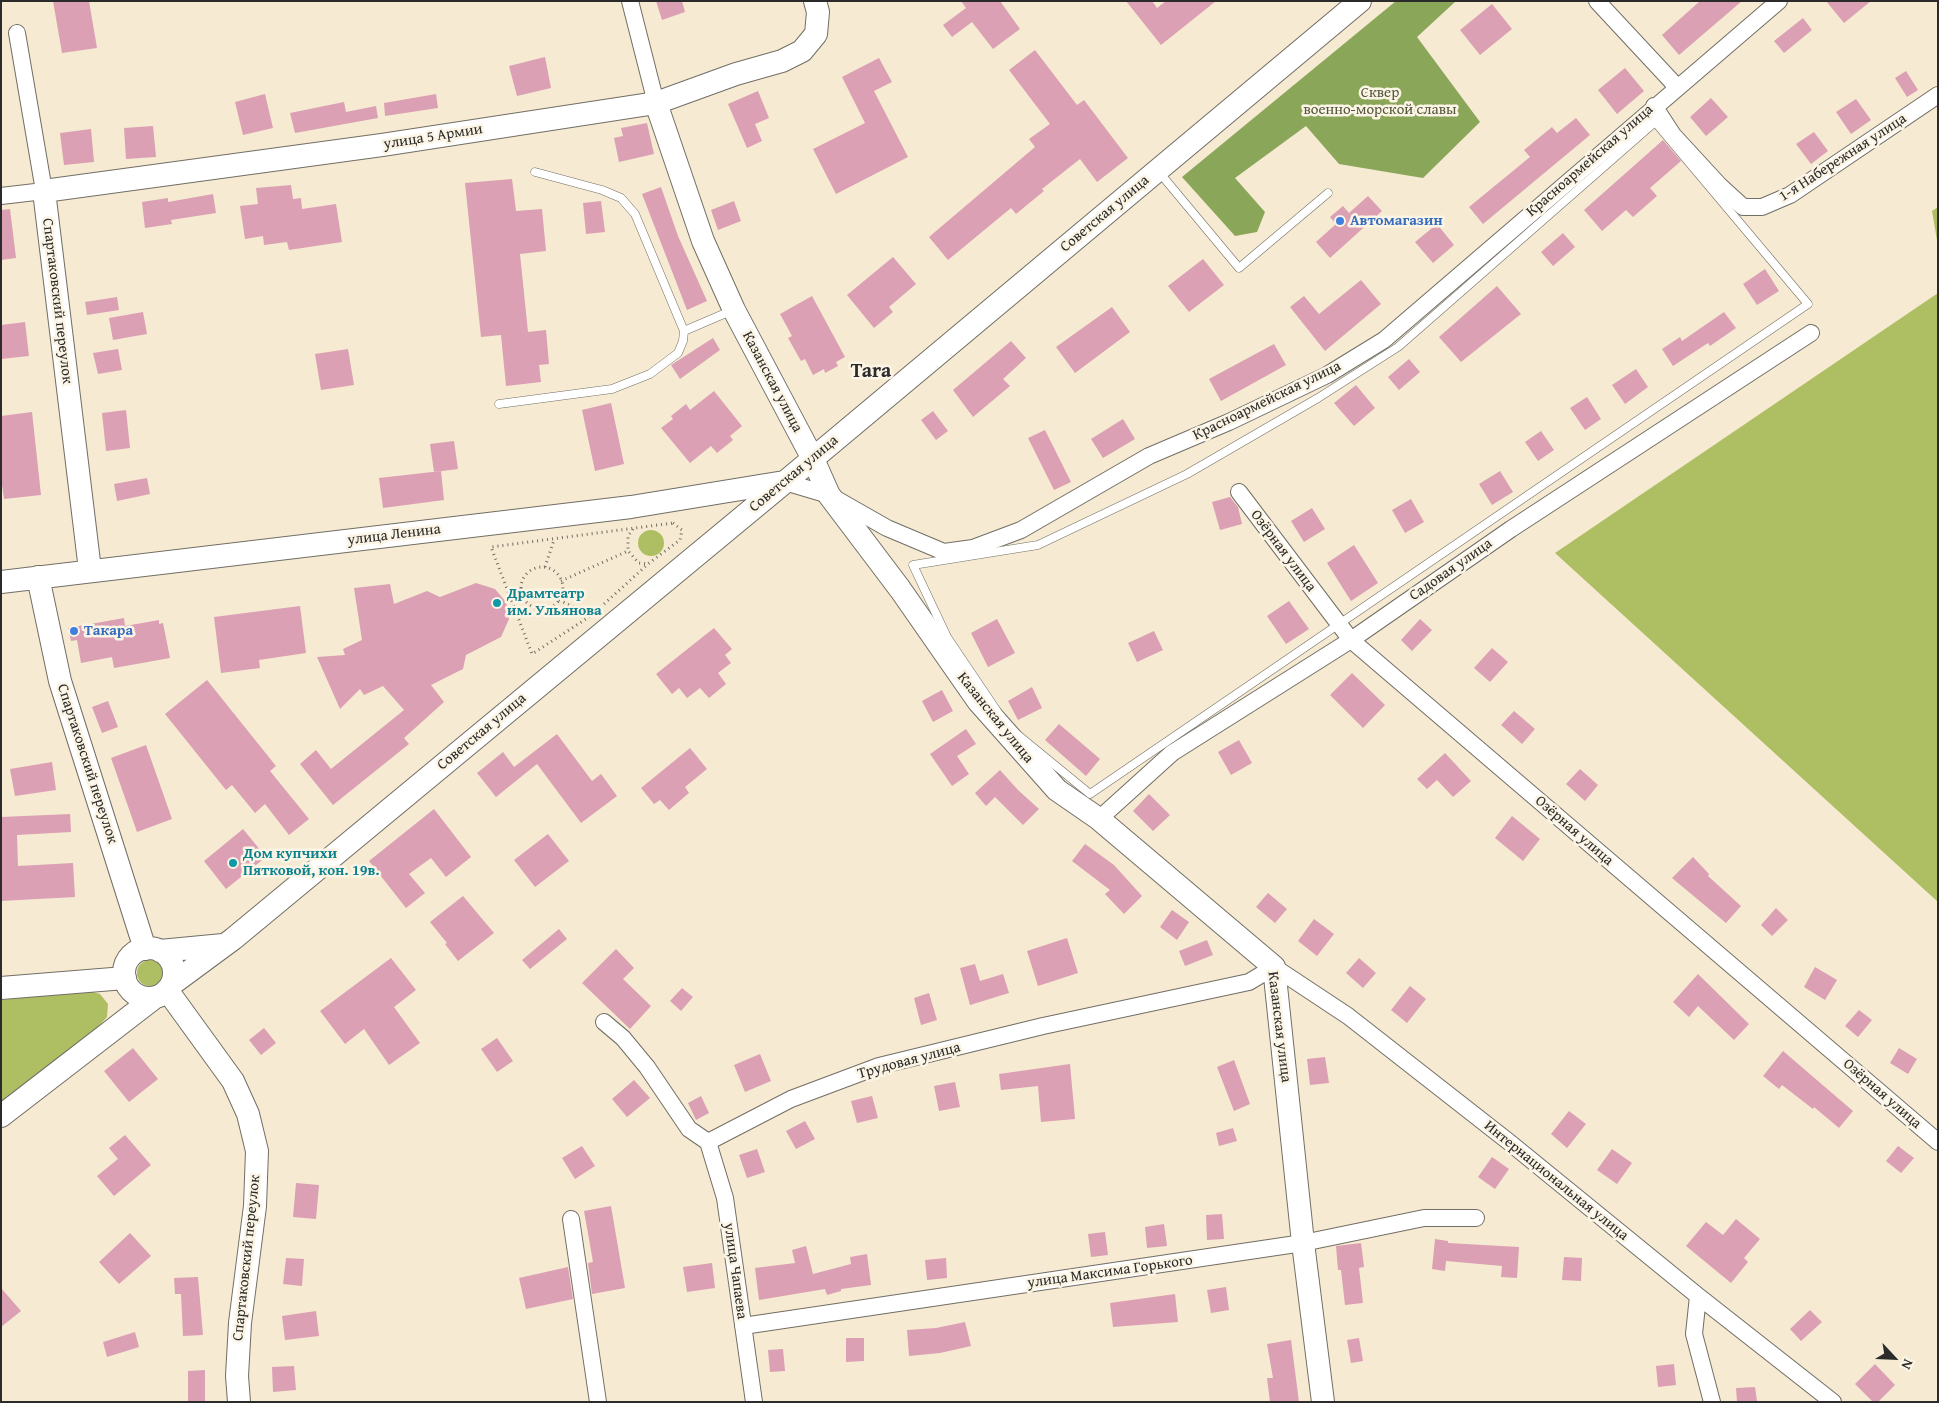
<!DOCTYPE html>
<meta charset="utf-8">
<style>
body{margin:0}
#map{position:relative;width:1939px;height:1403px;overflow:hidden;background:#f6ead2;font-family:"Gentium Book Plus",serif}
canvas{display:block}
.frame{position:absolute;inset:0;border:2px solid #2b2b2b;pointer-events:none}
.north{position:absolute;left:1869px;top:1333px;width:50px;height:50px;-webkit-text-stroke:4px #fcf5e5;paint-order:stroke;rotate:115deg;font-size:14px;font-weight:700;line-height:20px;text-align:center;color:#2b2b2b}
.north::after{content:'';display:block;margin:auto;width:18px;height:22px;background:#2b2b2b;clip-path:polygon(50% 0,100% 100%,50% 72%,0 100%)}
</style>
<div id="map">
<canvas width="1939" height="1403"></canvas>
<div class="frame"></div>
<div class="north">N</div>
</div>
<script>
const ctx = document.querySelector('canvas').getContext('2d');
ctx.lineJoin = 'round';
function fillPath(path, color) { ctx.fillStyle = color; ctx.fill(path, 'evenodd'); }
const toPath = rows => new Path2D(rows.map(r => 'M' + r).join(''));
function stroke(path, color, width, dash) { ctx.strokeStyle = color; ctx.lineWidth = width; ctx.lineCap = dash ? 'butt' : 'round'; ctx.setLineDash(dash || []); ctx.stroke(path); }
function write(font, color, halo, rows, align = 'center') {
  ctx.font = font + ' "Gentium Book Plus",serif'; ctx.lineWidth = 5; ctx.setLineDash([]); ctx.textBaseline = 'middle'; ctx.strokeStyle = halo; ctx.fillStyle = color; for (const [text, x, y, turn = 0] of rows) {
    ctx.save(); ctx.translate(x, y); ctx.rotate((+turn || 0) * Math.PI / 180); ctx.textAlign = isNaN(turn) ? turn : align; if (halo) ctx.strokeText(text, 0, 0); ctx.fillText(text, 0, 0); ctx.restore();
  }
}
fillPath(toPath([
 [1938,207,1938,246,1932,211],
 [1938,293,1938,902,1555,553],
 '638 543a13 13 0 1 1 26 0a13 13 0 1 1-26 0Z',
 '137 973a13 13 0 1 1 26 0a13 13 0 1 1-26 0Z',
 [89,991,100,994,108,1004,107,1017,96,1029,1,1101,1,1000]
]), '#aebf63');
fillPath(toPath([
 [1396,1,1456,1,1417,37,1480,122,1423,178,1339,164,1306,126,1235,178,1265,212,1257,232,1235,236,1182,177]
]), '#8aa659');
fillPath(toPath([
 [53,1,89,1,97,48,62,53],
 [656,1,682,1,685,12,662,20],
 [961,1,1000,1,1020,29,993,49,972,22,952,37,943,25,966,8],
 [1126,1,1152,1,1157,8,1166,1,1216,1,1161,45],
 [1700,1,1742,1,1679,55,1662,35],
 [1826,1,1871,1,1844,23],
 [1492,4,1512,29,1480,55,1460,30],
 [1803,18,1812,30,1784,53,1774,41],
 [1035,50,1077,105,1084,100,1128,158,1097,182,1080,159,1042,189,1044,191,1016,214,1011,208,948,260,929,237,1035,147,1029,139,1050,124,1009,70],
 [545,57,551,88,517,96,509,66],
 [879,58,892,82,874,91,908,157,836,194,813,149,865,123,842,77],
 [1625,68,1644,91,1617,114,1598,90],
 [1906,71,1918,90,1907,97,1895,78],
 [758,91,769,118,755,124,762,141,747,148,728,104],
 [265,94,273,128,243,135,235,102],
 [436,94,438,108,385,116,384,103],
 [1711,98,1728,117,1706,136,1690,117],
 [1856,99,1871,120,1851,134,1836,112],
 [344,102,346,112,376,106,378,118,295,133,290,113],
 [1576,118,1590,135,1483,224,1469,207,1530,157,1524,150,1552,127,1557,133],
 [647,123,654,154,619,162,614,138,623,136,621,128],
 [153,126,156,157,126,159,124,128],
 [91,129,94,162,64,165,60,133],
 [1814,132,1828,151,1811,164,1796,144],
 [1663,140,1681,161,1650,188,1657,196,1633,217,1626,210,1602,231,1584,210],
 [512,179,516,211,542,209,546,251,520,254,528,332,546,330,549,364,539,365,541,382,506,386,501,335,481,337,465,183],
 [291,185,293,199,301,198,302,209,336,204,342,242,289,250,287,242,264,245,263,236,245,239,240,206,258,204,256,188],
 [661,187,678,236,707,301,687,310,642,194],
 [213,194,216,213,171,220,172,224,145,228,142,202,168,198,168,202],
 [1368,196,1382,211,1330,258,1316,242,1336,224,1330,217,1343,206,1349,213],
 [601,201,605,232,586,234,583,203],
 [734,201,741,221,718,230,711,210],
 [10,209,16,258,1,260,1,210],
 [1437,224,1454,245,1433,263,1415,242],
 [1563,233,1575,247,1553,266,1541,252],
 [893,257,916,284,889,307,893,312,874,328,847,295],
 [1203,259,1224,285,1189,312,1168,286],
 [1765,269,1779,291,1757,305,1743,284],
 [1361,280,1381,304,1325,351,1290,307,1304,296,1319,314],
 [1497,286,1521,314,1461,362,1439,337],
 [812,296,845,357,836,362,838,366,825,373,824,369,813,375,805,359,801,361,788,338,792,336,780,314],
 [117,297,119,310,87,315,85,302],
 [1112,307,1130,332,1075,373,1056,347],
 [143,312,147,334,113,340,109,318],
 [1724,312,1736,328,1710,346,1708,343,1673,366,1662,349,1680,337,1682,341],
 [25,322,29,356,1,359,1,325],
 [713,338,720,350,680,379,671,365],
 [1011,341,1026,358,1003,379,1010,386,973,417,953,390],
 [1274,344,1286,365,1221,401,1209,379],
 [118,349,122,370,98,374,93,353],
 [348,349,354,385,321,390,315,354],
 [1409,359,1420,372,1399,390,1388,377],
 [1636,369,1648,387,1625,404,1612,385],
 [1356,385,1375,408,1354,426,1334,403],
 [714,391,742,426,730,436,733,440,717,453,711,446,690,463,661,428,673,419,671,416,686,404,690,410],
 [1587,397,1601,419,1585,430,1570,408],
 [611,403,624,464,595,471,582,410],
 [126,410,130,448,106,451,102,413],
 [933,411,948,431,936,440,921,420],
 [32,412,41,495,4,499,1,478,1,416],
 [1123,419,1135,439,1103,458,1091,439],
 [1045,430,1071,482,1054,490,1028,438],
 [1541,431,1554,450,1538,461,1525,442],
 [454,441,458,469,434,472,430,444],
 [441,471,444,500,383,508,379,478],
 [1500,471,1513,492,1492,505,1479,484],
 [147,478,150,494,117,501,114,484],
 [1230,497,1238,507,1242,524,1220,530,1212,502],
 [1411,499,1424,522,1405,533,1392,510],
 [1312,508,1325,529,1304,542,1291,521],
 [1354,545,1378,583,1351,601,1327,563],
 [476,583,495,589,506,602,509,619,501,637,466,655,463,669,431,685,444,702,404,738,409,744,333,805,300,764,316,750,331,769,404,710,383,686,364,695,360,689,340,709,317,657,345,655,343,649,362,640,354,588,390,584,394,604,427,591,440,597],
 [1289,601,1309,629,1286,644,1267,616],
 [300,606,306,653,259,660,260,668,221,673,214,617],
 [124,618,125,626,159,620,159,624,163,623,170,658,114,668,112,657,81,663,77,640,71,641,68,628],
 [997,619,1015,653,988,667,971,633],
 [1420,619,1432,630,1412,651,1401,640],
 [714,628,732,649,725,655,731,663,718,673,726,684,709,698,700,688,687,698,679,688,672,694,656,674],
 [1154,631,1163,650,1137,662,1128,643],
 [1492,648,1508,662,1490,682,1474,668],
 [1352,673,1385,705,1363,728,1330,695],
 [207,680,276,766,270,771,309,819,289,835,265,804,255,813,232,785,226,790,165,714],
 [1032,687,1042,708,1018,720,1008,701],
 [942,690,953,711,933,722,922,701],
 [108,701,118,727,102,733,92,707],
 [1514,711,1535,729,1522,744,1501,725],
 [1059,724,1100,759,1086,776,1045,740],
 [966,729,976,744,957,756,969,774,952,786,930,754],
 [557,734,592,781,601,774,617,796,581,823,537,764,496,797,477,773,503,752,514,767],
 [1239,740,1252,763,1231,775,1218,752],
 [146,745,172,819,137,832,111,758],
 [690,748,707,769,685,787,689,793,669,810,660,800,654,804,641,788],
 [1445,753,1471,781,1453,797,1437,780,1427,789,1417,779],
 [52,762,56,790,15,796,10,769],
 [1580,769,1598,785,1585,801,1566,784],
 [1000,770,1018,790,1039,809,1023,825,995,797,986,806,975,793],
 [1149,794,1170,815,1153,831,1133,811],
 [434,809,471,857,446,877,431,858,409,874,425,893,406,908,369,861],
 [70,814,71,832,17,835,18,866,73,863,75,897,1,901,1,817],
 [1512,816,1540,839,1523,861,1495,838],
 [243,829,266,857,226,889,204,861],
 [548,834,569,861,535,887,514,860],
 [1085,844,1114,865,1142,896,1124,914,1105,894,1110,890,1072,861],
 [1693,857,1709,874,1708,876,1741,906,1726,923,1672,878],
 [1268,893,1287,909,1275,923,1256,907],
 [463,896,494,933,458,961,445,944,447,943,430,922],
 [1776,908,1788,920,1772,936,1761,925],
 [1172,910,1189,922,1177,940,1160,927],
 [1314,919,1334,934,1317,956,1298,941],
 [559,929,567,939,530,969,522,960],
 [1067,938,1078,973,1038,986,1027,951],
 [1207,940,1213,955,1185,966,1179,951],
 [616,949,634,968,623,979,651,1006,630,1029,582,983],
 [391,958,416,990,394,1007,420,1043,389,1065,364,1029,345,1044,320,1011],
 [1359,958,1376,973,1363,988,1346,973],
 [975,964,980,981,1003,974,1009,993,970,1005,960,968],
 [1815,967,1837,980,1825,1000,1804,987],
 [1698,974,1749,1024,1734,1040,1698,1006,1689,1017,1673,1002],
 [1410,986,1426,999,1407,1023,1391,1010],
 [682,988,693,997,681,1011,670,1001],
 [929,993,937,1020,921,1025,914,998],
 [1859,1010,1872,1020,1858,1037,1845,1026],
 [264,1028,276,1043,261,1055,249,1040],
 [497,1038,513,1061,497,1072,481,1049],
 [133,1048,158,1079,129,1102,104,1071],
 [1899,1048,1917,1059,1908,1074,1890,1063],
 [1783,1051,1853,1111,1839,1128,1814,1107,1813,1109,1782,1085,1779,1089,1763,1076],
 [760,1054,771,1081,745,1092,734,1065],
 [1325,1057,1329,1083,1310,1085,1307,1059],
 [1234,1060,1250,1104,1234,1111,1217,1067],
 [1070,1064,1075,1119,1041,1122,1038,1086,1001,1090,999,1074],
 [634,1080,650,1098,627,1117,612,1099],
 [955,1082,960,1107,939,1111,934,1086],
 [701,1096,709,1113,696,1120,688,1103],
 [872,1096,878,1118,857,1123,851,1101],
 [1569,1111,1586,1124,1567,1148,1551,1134],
 [805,1121,815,1139,796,1149,786,1131],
 [1233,1128,1237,1141,1219,1146,1216,1133],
 [125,1135,151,1165,114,1196,97,1176,118,1159,109,1148],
 [582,1146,595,1166,575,1179,562,1158],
 [1898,1146,1914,1158,1901,1173,1886,1161],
 [757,1149,765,1172,747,1178,739,1155],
 [1612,1149,1632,1163,1617,1184,1597,1170],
 [1492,1157,1509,1169,1495,1189,1478,1177],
 [296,1183,319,1185,316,1219,293,1217],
 [611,1206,625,1288,592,1294,588,1263,593,1262,584,1211],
 [1222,1214,1224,1239,1207,1240,1206,1215],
 [1736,1219,1760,1239,1744,1258,1748,1262,1731,1283,1686,1246,1706,1222,1723,1235],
 [1164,1224,1167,1246,1147,1248,1145,1227],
 [1105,1232,1108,1255,1091,1257,1088,1234],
 [130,1233,151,1256,119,1284,99,1262],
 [1435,1239,1448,1241,1448,1243,1519,1247,1517,1278,1501,1277,1502,1266,1446,1261,1445,1271,1432,1269],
 [1361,1243,1364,1267,1359,1268,1363,1303,1345,1305,1341,1270,1338,1270,1336,1246],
 [806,1246,813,1274,851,1264,850,1257,867,1254,871,1285,841,1289,841,1291,827,1295,825,1289,759,1300,755,1268,795,1263,792,1250],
 [1564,1257,1582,1258,1581,1281,1562,1280],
 [286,1258,304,1259,302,1286,283,1284],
 [946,1258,947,1278,927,1280,925,1260],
 [712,1263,715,1288,687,1292,683,1267],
 [568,1267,573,1299,526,1309,519,1278],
 [198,1277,203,1335,183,1336,181,1294,175,1294,174,1278],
 [1226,1287,1229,1310,1211,1313,1207,1290],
 [1,1288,21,1311,1,1327],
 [1175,1294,1178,1322,1113,1327,1110,1303],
 [1810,1310,1822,1322,1801,1341,1790,1329],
 [316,1311,319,1336,285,1340,282,1316],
 [965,1322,971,1346,940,1353,909,1356,907,1330,936,1328],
 [135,1332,139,1347,107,1357,103,1342],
 [846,1338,864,1338,864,1361,846,1362],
 [1359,1338,1363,1361,1351,1363,1347,1340],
 [1291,1340,1299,1402,1270,1402,1267,1378,1273,1378,1267,1344],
 [783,1349,785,1371,770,1372,768,1350],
 [1674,1364,1676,1385,1658,1387,1656,1366],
 [1875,1364,1895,1385,1878,1402,1873,1402,1855,1384],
 [294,1366,296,1390,273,1392,272,1367],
 [205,1370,205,1402,188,1402,188,1371],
 [1755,1387,1757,1401,1737,1402,1736,1388]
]), '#dba0b3');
const lane = toPath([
 [1655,122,1808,304,1090,794,1007,726,947,637,913,565,1038,545,1187,474,1318,398,1398,347,1655,122],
 [1159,172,1239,268,1328,193],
 [684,331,733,310],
 [499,404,612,389,650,374,678,353,683,341,684,331,635,214,621,198,602,190,535,172]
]);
const street = toPath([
 [630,1,656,103],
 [1597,1,1677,87],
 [1654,106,1673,135,1720,186,1743,207,1762,207,1790,195,1938,95],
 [1,196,44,191,17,33],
 [785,482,829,495,887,528,944,552,973,548,1021,530,1149,456,1229,422,1327,375,1384,340,1779,1],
 [1239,492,1351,640,1938,1142],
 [1099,819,1172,753,1351,640,1511,529,1811,333],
 [604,1022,623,1038,647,1067,689,1129,708,1142,791,1099,879,1066,1043,1026,1249,982,1274,967,1348,1016,1509,1142,1698,1296,1833,1402],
 [708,1142,725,1198,754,1402],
 [571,1219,598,1402],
 [1698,1296,1694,1334,1712,1402],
 [743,1326,1303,1243,1424,1218,1476,1218]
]);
const secondary = toPath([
 [656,103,703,241,734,310,813,459,829,495,900,589,978,701,1057,790,1099,819,1274,967,1303,1243,1323,1402],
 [90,570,44,191,382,145,656,103,736,74,782,61,802,51,816,34,818,12,815,1],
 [38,577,60,681,145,949],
 [1,582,631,507,784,482],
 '124 973a25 25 0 1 1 50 0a25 25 0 1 1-50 0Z',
 [160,951,223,945],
 [172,984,233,939,785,482,1360,1],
 [1,988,125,978],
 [167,990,233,1081,248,1114,257,1151,255,1206,240,1323,237,1376,239,1402],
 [1,1116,154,998]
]);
stroke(lane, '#726e65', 9);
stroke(street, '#726e65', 18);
stroke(secondary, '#726e65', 24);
stroke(toPath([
 [673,523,682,530,680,540,648,564,592,615,532,654,491,547,673,523],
 [633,529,628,536,628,551,639,563,648,564],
 [545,567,554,540],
 '521 588a21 21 0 1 1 42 0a21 21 0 1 1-42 0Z',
 [561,581,628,551],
 [511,600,522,596],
 [559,600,591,615]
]), '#726e65', 3, [1, 4]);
stroke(lane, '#fff', 8);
stroke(street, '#fff', 16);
stroke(secondary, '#fff', 22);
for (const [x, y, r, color] of [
 [1340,221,5,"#3f7fe0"],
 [497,603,5,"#0f9aa8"],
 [74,631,5,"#3f7fe0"],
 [233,863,5,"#0f9aa8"]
]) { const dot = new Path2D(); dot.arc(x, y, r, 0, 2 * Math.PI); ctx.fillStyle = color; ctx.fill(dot); stroke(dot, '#fcf5e5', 2); }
write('15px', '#52573c', '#fcf5e5', [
 ["Сквер",1380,93],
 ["военно-морской славы",1380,110]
]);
write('15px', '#2b2b2b', '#fcf5e5', [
 ["улица 5 Армии",433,137,-9],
 ["1-я Набережная улица",1843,158,-33],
 ["Красноармейская улица",1590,161,-41],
 ["Советская улица",1105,214,-40],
 ["Спартаковский переулок",57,301,83],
 ["Казанская улица",772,382,62],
 ["Красноармейская улица",1267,401,-26],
 ["Советская улица",794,474,-40],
 ["улица Ленина",394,535,-7],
 ["Озёрная улица",1283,551,53],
 ["Садовая улица",1451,570,-35],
 ["Казанская улица",995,718,51],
 ["Советская улица",482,732,-40],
 ["Спартаковский переулок",87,764,72],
 ["Озёрная улица",1574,831,41],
 ["Казанская улица",1279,1027,83],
 ["Трудовая улица",909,1061,-15],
 ["Озёрная улица",1882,1094,41],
 ["Интернациональная улица",1556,1181,39],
 ["Спартаковский переулок",247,1258,-84],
 ["улица Чапаева",735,1271,82],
 ["улица Максима Горького",1110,1272,-8]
]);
write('bold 15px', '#366cbe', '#fcf5e5', [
 ["Автомагазин",1350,221],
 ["Такара",84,631]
], 'left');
write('bold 15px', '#0d838f', '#fcf5e5', [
 ["Драмтеатр",507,594],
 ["им. Ульянова",507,611],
 ["Дом купчихи",243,854],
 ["Пятковой, кон. 19в.",243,871]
], 'left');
write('bold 20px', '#2b2b2b', '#fcf5e5', [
 ["Tara",871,372]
]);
</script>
